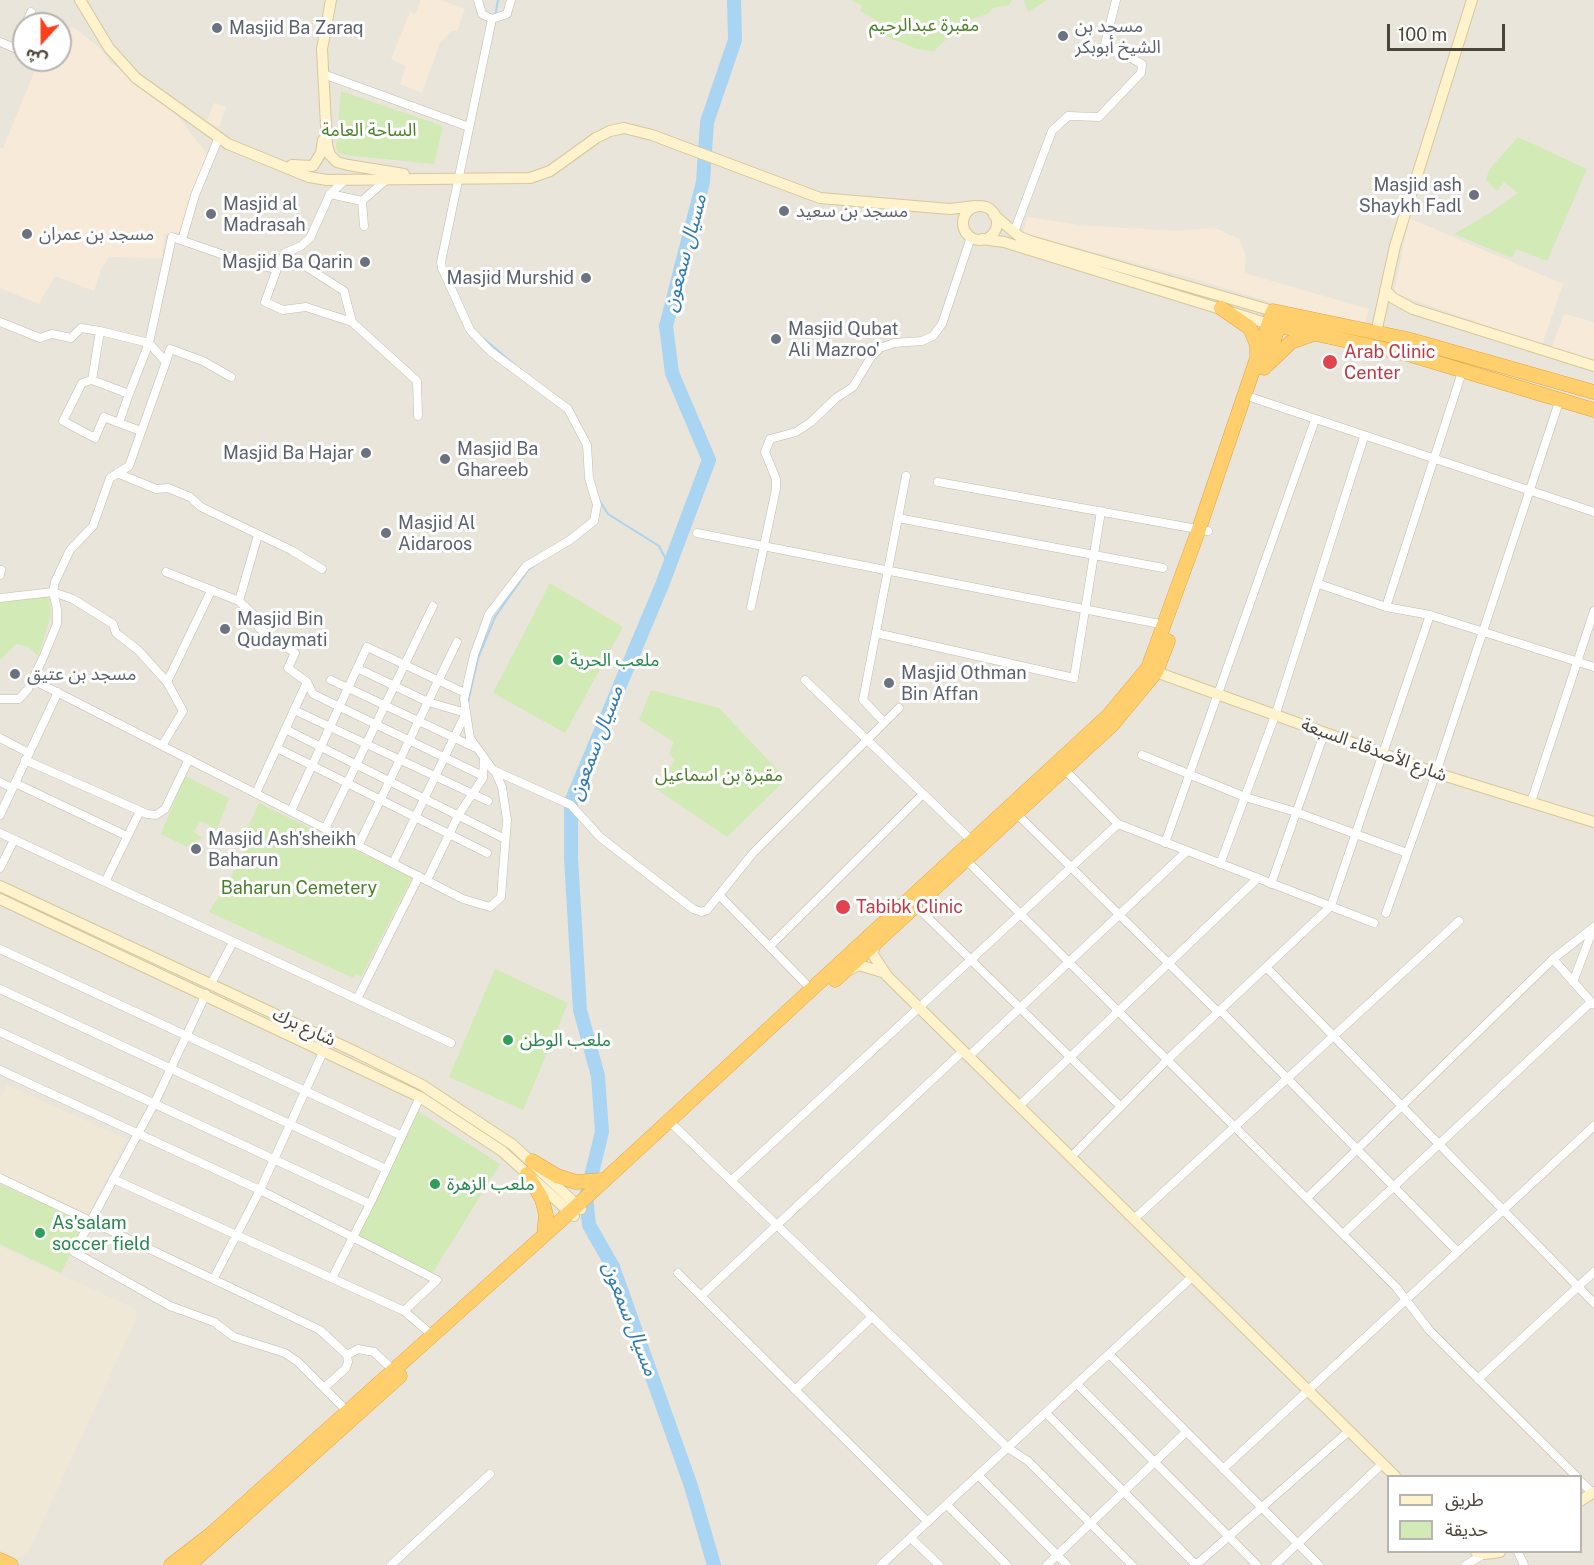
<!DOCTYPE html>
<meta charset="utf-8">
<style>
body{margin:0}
#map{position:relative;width:1594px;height:1565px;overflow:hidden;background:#f6f3ec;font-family:"Public Sans","Noto Sans Arabic",sans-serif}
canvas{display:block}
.legend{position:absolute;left:1387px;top:1475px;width:195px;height:78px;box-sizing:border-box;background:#fff;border:2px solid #b7b4b0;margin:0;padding:8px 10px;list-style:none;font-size:18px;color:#4b4439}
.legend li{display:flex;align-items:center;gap:12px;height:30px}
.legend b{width:30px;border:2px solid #b7b4b0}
.north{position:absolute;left:12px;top:12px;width:60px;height:60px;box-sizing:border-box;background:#fff;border:2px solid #b7b4b0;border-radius:50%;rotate:201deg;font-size:16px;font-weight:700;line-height:24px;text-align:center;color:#4b4439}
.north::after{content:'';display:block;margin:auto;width:21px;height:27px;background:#fc3f1d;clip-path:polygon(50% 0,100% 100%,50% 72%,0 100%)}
.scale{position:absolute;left:1387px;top:24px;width:118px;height:27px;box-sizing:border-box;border:3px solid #4b4439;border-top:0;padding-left:8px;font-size:18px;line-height:21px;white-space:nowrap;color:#4b4439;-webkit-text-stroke:4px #fff;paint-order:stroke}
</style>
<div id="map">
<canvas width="1594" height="1565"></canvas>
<ul class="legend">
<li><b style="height:8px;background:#fff3cd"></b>طريق</li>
<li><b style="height:16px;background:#d2eab5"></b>حديقة</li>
</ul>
<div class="north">ش</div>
<div class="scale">100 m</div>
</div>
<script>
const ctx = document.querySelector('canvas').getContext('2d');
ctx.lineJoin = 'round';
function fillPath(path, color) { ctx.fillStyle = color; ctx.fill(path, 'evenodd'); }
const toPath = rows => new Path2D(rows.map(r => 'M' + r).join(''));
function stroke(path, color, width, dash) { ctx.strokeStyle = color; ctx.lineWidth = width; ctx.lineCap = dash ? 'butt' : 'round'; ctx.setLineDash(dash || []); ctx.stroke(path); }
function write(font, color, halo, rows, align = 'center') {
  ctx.font = font + ' "Public Sans","Noto Sans Arabic",sans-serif'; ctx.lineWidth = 6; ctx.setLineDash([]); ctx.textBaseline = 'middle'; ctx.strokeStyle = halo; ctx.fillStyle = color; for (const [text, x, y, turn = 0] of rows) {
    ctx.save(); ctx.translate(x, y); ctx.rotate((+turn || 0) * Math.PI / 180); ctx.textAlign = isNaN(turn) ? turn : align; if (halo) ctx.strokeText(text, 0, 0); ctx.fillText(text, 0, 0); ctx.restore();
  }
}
fillPath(toPath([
 [0,0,1594,0,1594,1565,0,1565],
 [24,24,60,24,60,60,24,60],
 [1388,1476,1580,1476,1580,1552,1388,1552]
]), '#eae5da');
fillPath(toPath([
 [421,0,440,0,465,9,457,31,452,31,440,43,422,93,400,84,406,66,391,59,410,12,415,14],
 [72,26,100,48,110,62,177,115,207,154,181,232,165,234,162,258,109,257,101,270,94,291,55,276,39,304,0,288,0,148,3,148,38,63,45,66,49,60,60,60,60,44],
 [214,103,226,107,219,127,206,121],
 [1027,217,1079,225,1176,231,1215,228,1239,239,1246,256,1244,273,1369,309,1363,330,1188,277,1023,233],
 [1409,218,1563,284,1542,345,1394,293],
 [1564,314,1594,322,1594,364,1550,352]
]), '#f7ead8');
fillPath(toPath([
 [7,1085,126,1139,89,1214,0,1174,0,1099],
 [0,1246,135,1309,137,1317,27,1555,17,1558,0,1550]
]), '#efe8d6');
fillPath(toPath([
 [851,0,1012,0,1009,5,993,8,987,14,965,21,934,51,917,49,880,34,883,24,860,11,862,6],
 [1024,0,1047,0,1028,12],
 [341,91,443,126,434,164,345,155,338,152,336,147],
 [1518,137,1587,169,1547,261,1516,249,1512,258,1454,234,1490,213,1518,193,1504,182,1497,191,1486,180,1489,170],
 [550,583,623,627,565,733,493,693],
 [38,594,50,598,51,616,38,656,29,647,16,644,0,660,0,599],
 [651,690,719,708,786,779,727,837,656,789,675,760,669,754,674,742,639,720],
 [185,776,229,798,217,829,200,821,194,832,202,838,187,847,161,834],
 [259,803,412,878,361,977,356,974,354,978,344,974,209,912,243,857,247,829],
 [495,969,568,1003,523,1110,449,1077],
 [418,1111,500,1164,432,1274,358,1236],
 [0,1184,86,1223,61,1273,0,1244]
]), '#d2eab5');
stroke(toPath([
 [495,17,498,0],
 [483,338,515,365],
 [599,500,608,514,659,546,669,565],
 [468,702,478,658,495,617,528,570,538,563]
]), '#a9d4f2', 2);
stroke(toPath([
 [714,1565,691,1486,613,1267,589,1225,586,1197,602,1132,598,1076,580,1010,571,858,571,802,662,585,709,460,672,373,666,326,703,182,707,122,735,40,734,0]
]), '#a9d4f2', 14);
const street = toPath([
 [478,0,482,14,492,19,507,14,511,0],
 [492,19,441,262,442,268,470,330,490,351,568,409,587,445,589,478,597,505,594,521,570,540,526,566,489,614,474,655,464,699,470,738,493,770,571,805,600,837,693,909,702,912,707,910,753,853,899,708],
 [26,24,31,12],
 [0,42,24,52],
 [16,47,24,28],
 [323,74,469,127],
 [330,194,362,201],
 [364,226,362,201,387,179],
 [1014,232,1052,131,1068,116,1099,117,1141,73,1142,64,1105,44,1116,0],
 [182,240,195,195,219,137],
 [285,253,344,291,352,322,417,381,418,416],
 [277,269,265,302,283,310,306,307,352,322],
 [0,322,40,338,52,334,71,338,81,328,100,331,149,343,166,362,129,466,110,478,93,526,70,550,55,582,53,592,57,609,57,624,43,658,28,689,19,699,0,699],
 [166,362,170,349,203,361,231,377],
 [92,380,100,331],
 [129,394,149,343,172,237,247,263,277,269,285,253,301,246,310,238,330,194,345,180],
 [1253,398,1594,512],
 [119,423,129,394,92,380,82,383,63,421,95,438,104,417,119,423,141,431],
 [117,473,156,489,168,488,190,497,201,507,291,550,322,569],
 [938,482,1208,531],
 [898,518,1163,568],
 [697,533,1165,625],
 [166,572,239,601,258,535],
 [0,575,1,570],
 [1319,584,1386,607,1430,615,1594,667],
 [0,598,53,592,73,599,113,624,116,633,138,650,167,682],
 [239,601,258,619,259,628,295,653,288,668,307,682,313,694,483,776],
 [751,607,776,489,776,479,765,452,770,439,796,432,811,422,836,398,853,387,871,357,880,348,894,343,922,341,933,336,942,324,971,237],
 [1386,607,1463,369],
 [876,633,1074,678,1101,511],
 [357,668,428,702,466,713,393,863],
 [33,680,463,899,490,907,501,897,507,820,502,787,495,771],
 [331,680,476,748],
 [805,680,971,840],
 [294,710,488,801],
 [884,722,863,700,906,476],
 [285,729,505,839],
 [0,738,29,753],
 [163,744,183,711,167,682,211,591],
 [277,748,487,853],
 [1142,755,1245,797,1296,812,1407,853],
 [25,760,147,814,156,815,165,809,189,759],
 [1064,769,1118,824,1374,923],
 [0,782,12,788],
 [15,783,127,836],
 [256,793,307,682],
 [1531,802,1594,611],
 [291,811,367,647,465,693],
 [1016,813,1218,1012],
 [0,815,58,692],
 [325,829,433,606],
 [0,833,451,1043],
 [1165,843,1315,420],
 [358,846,457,642],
 [965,859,1396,1287,1430,1331,1576,1476],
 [1220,864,1276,713,1364,437],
 [0,868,14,840],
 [427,880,459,814,483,778,484,758],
 [105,882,140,811],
 [1271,884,1324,734],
 [719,895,812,990],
 [917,907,1121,1107],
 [1386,913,1436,773,1560,399],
 [770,946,923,794],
 [0,949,402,1136],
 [1553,959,1593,1004],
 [1266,967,1594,1303],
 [1573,982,1593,929],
 [211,984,233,942],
 [0,989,386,1169],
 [206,994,154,1104,74,1252,170,1306,214,1322,234,1337,285,1353,298,1362,347,1411],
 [357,999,419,876],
 [1220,1010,1458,1252],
 [0,1032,370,1204],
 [969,1056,1187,851],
 [0,1070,260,1190,437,1280,404,1311],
 [1019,1106,1258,878],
 [669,1121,1008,1448,1028,1461,1132,1565],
 [1071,1157,1167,1060,1331,906,1430,615],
 [0,1178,320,1330,347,1355,348,1362,346,1368,324,1388],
 [113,1179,404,1311,432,1335],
 [732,1180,1118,824],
 [1307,1198,1553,959,1594,927],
 [1134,1219,1459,921],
 [1343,1234,1590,1003],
 [678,1273,928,1522],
 [214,1278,260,1190,324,1050],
 [332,1278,370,1204,420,1097],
 [701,1296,963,1051],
 [1109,1354,1319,1565],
 [347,1355,358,1349,374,1352,393,1370],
 [1478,1379,1594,1272],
 [1077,1384,1257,1565],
 [795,1390,872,1317],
 [1046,1413,1196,1565],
 [1223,1469,1594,1126],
 [979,1476,1067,1565],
 [1580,1481,1593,1493],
 [947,1505,1007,1565],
 [911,1538,939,1565],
 [1518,1552,1524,1565],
 [391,1565,490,1474],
 [881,1565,1192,1277],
 [1047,1565,1186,1432],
 [1196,1565,1349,1431],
 [1275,1565,1382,1464],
 [1466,1565,1484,1554]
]);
const secondary = toPath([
 [80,0,109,48,136,78,228,144,309,177,327,180,530,178,550,171,596,138,610,131,624,128,652,135,820,198,950,209,975,206],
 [331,0,322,49,327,145,330,155,337,162,348,165,404,174],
 [292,165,313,166,321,153,323,140],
 '963 223a17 17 0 1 1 34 0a17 17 0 1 1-34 0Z',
 [994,215,1020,237,1030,241,1273,311],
 [982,239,1004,242,1269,324],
 [1385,290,1393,298,1413,309,1594,366],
 [1376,333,1395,246,1472,0],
 [1156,672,1436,773,1594,822],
 [0,886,356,1052,422,1085,513,1145,581,1209],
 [0,899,420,1097,502,1151,574,1216],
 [877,942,872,953,887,976,1395,1476],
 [849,970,859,965,882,972],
 [1580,1501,1594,1492],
 [1476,1552,1484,1554,1500,1552]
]);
const highway = toPath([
 [1221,308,1250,328,1257,345,1257,355],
 [1271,324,1411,355,1594,410],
 [1268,364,1291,342,1314,334],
 [1264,368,1283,314],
 [835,980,1112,725,1156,672,1168,641],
 [532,1161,557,1176,576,1182,602,1180],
 [527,1174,542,1199,546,1215,544,1235],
 [0,1560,11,1565],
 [171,1565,210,1535,570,1212,1108,716,1148,668,1199,529,1273,311,1407,339,1594,392],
 [189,1565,400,1376]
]);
stroke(street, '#c2bbae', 9);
stroke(secondary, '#d6c79b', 12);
stroke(highway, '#e0a43c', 15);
stroke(street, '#fff', 8);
stroke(secondary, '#fff3cd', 10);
stroke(highway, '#ffcf6e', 14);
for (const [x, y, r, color] of [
 [217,28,6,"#6b7280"],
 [1063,36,6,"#6b7280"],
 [1474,195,6,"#6b7280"],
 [784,211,6,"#6b7280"],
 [211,214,6,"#6b7280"],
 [27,234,6,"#6b7280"],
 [365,262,6,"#6b7280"],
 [586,278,6,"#6b7280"],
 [776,339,6,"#6b7280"],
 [1330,362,8,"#e0444e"],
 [366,453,6,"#6b7280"],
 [445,459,6,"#6b7280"],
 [386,533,6,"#6b7280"],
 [225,629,6,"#6b7280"],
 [558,660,6,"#2e9e5b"],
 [15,674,6,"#6b7280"],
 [889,683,6,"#6b7280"],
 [196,849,6,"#6b7280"],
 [843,907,8,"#e0444e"],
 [508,1040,6,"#2e9e5b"],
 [435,1184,6,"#2e9e5b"],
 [40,1233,6,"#2e9e5b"]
]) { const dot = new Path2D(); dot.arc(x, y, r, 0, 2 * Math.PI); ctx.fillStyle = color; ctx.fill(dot); stroke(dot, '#fff', 2); }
write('18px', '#4a7f2a', '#fff', [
 ["مقبرة عبدالرحيم",924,25],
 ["الساحة العامة",369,130],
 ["مقبرة بن اسماعيل",719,775],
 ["Baharun Cemetery",299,888]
]);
write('18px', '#5b616d', '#fff', [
 ["مسجد بن",1075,26],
 ["الشيخ أبوبكر",1075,47],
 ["Masjid Ba Zaraq",229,28],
 ["Masjid ash",1462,185,"right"],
 ["Shaykh Fadl",1462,206,"right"],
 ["Masjid al",223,204],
 ["Madrasah",223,225],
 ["مسجد بن سعيد",796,211],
 ["مسجد بن عمران",39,234],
 ["Masjid Ba Qarin",353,262,"right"],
 ["Masjid Murshid",574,278,"right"],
 ["Masjid Qubat",788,329],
 ["Ali Mazroo'",788,350],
 ["Masjid Ba",457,449],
 ["Ghareeb",457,470],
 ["Masjid Ba Hajar",354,453,"right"],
 ["Masjid Al",398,523],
 ["Aidaroos",398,544],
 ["Masjid Bin",237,619],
 ["Qudaymati",237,640],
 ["Masjid Othman",901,673],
 ["Bin Affan",901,694],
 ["مسجد بن عتيق",27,674],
 ["Masjid Ash'sheikh",208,839],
 ["Baharun",208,860]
], 'left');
write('18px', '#be3a42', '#fff', [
 ["Arab Clinic",1344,352],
 ["Center",1344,373],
 ["Tabibk Clinic",856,907]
], 'left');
write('18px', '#27864d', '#fff', [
 ["ملعب الحرية",570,660],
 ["ملعب الوطن",520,1040],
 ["ملعب الزهرة",447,1184],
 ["As'salam",52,1223],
 ["soccer field",52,1244]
], 'left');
write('18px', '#4b4439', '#fff', [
 ["شارع الأصدقاء السبعة",1374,750,20],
 ["شارع برك",304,1027,25]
]);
write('italic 20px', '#2e7ab2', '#fff', [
 ["مسيال سمعون",685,253,-75],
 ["مسيال سمعون",596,743,-69],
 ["مسيال سمعون",630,1319,69]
]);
</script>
